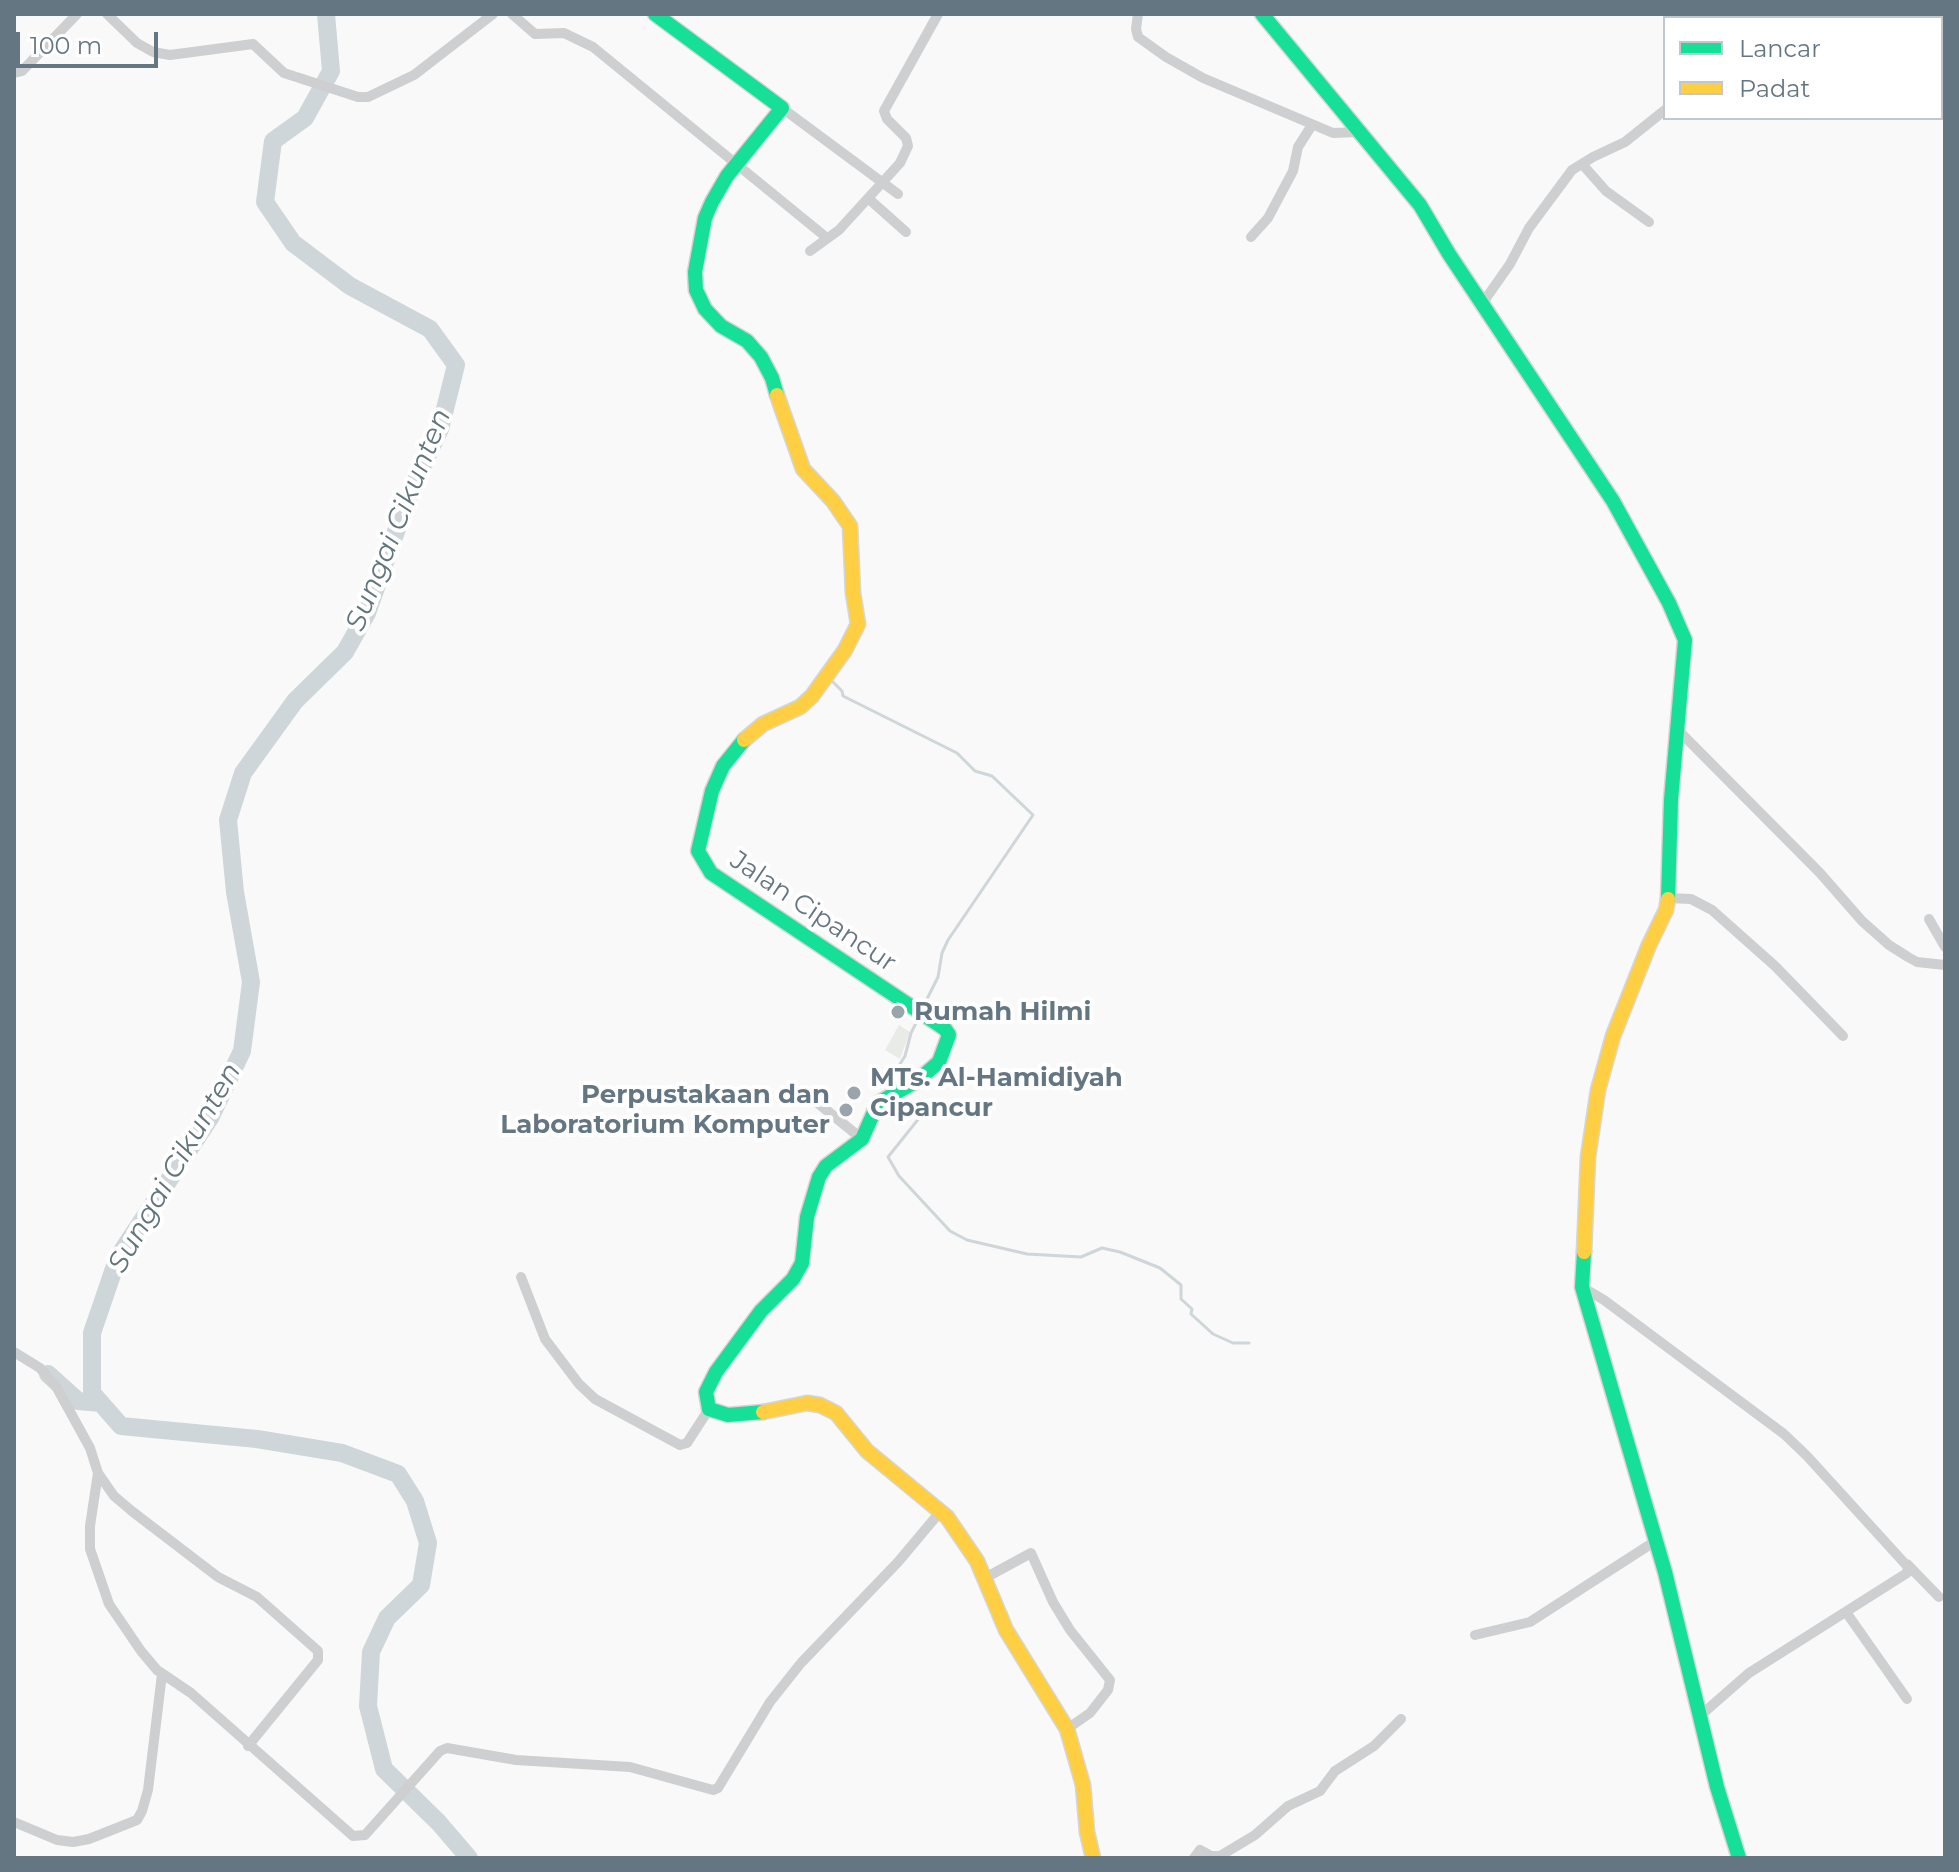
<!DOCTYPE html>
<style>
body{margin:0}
#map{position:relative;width:1959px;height:1872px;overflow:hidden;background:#f9f9f9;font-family:Montserrat,sans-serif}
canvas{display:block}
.frame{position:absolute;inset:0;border:16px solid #657683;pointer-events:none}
.legend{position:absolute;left:1663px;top:16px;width:280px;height:104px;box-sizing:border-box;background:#fff;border:2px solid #c1c8cd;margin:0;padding:10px 14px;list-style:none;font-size:24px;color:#657683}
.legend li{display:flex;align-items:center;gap:16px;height:40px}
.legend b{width:40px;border:2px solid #c1c8cd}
.scale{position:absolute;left:16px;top:32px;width:142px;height:36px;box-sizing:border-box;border:4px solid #657683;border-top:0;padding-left:10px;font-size:24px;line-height:28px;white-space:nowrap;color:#657683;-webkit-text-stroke:6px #fff;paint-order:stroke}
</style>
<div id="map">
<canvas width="1959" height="1872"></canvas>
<div class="frame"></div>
<ul class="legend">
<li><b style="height:10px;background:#16e098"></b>Lancar</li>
<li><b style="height:10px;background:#ffcf43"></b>Padat</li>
</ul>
<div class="scale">100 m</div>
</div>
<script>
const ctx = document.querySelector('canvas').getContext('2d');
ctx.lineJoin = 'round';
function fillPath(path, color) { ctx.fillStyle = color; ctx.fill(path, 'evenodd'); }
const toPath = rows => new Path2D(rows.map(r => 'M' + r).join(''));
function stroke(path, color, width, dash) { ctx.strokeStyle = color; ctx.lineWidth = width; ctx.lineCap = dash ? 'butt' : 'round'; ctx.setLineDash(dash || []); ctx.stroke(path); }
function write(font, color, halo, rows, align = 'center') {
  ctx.font = font + ' Montserrat,sans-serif'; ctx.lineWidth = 8; ctx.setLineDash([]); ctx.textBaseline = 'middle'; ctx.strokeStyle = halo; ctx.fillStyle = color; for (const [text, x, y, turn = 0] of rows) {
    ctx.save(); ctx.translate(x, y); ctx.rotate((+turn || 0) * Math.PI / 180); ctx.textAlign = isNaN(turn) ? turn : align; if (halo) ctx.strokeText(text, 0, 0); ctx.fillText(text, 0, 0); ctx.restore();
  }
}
fillPath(toPath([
 [899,1025,910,1032,900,1059,885,1050]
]), '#e8ebe6');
stroke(toPath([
 [831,680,842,691,843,696,957,753,975,771,992,776,1033,815,948,940,942,953,938,977,923,1007],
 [896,1086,892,1077,905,1056,911,1033,919,1017],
 [902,1096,920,1117,888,1157,899,1176,950,1231,967,1240,1027,1254,1081,1257,1102,1248,1120,1252,1160,1268,1181,1285,1181,1299,1192,1309,1191,1314,1213,1334,1233,1343,1249,1343]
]), '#ced6d9', 3);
stroke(toPath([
 [326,14,331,71,305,118,273,141,265,202,293,243,350,286,430,329,456,365,440,429,409,495,367,613,345,652,295,701,243,773,228,820,235,892,251,982,242,1051,210,1118,118,1257,92,1333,92,1393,121,1426,257,1439,342,1453,398,1474,415,1501,428,1543,421,1585,387,1618,371,1652,368,1706,384,1769,439,1823,469,1858],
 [48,1374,78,1401,101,1403]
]), '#ced6d9', 18);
const fast = toPath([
 [655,14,782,108,727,176,712,202,705,218,695,272,696,290,705,309,721,326,747,341,761,357,772,378,777,395],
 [1262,14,1420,205,1449,254,1613,501,1669,603,1685,640,1671,800,1668,899],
 [744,740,723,766,712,791,698,851,711,873,945,1029,949,1035,939,1062,917,1081,878,1103,862,1139,826,1166,819,1177,807,1217,802,1263,793,1279,761,1311,716,1372,706,1392,709,1409,728,1415,763,1412],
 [1584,1252,1582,1287,1665,1572,1717,1787,1739,1858]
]);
const slow = toPath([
 [744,740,763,724,800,707,812,696,845,650,858,624,853,593,850,526,833,501,803,469,777,395],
 [1584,1252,1588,1157,1598,1090,1613,1036,1649,945,1666,910,1668,899],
 [763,1412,807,1403,820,1405,836,1413,867,1451,947,1517,977,1561,1006,1630,1067,1729,1083,1785,1087,1832,1093,1858]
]);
stroke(fast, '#d5d6d7', 17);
stroke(slow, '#d5d6d7', 17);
stroke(toPath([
 [107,14,137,43,153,52,170,55,253,44,284,73,358,97,368,97,414,75,493,14],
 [512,14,535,34,564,33,593,47,827,238],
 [1138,14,1136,29,1138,37,1166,57,1203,78,1333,133,1359,132],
 [1863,14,1879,18],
 [1759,18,1764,14],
 [1941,23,1945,24],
 [1941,53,1945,53],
 [14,73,22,71,77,14],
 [782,108,898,194],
 [1582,164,1606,191,1649,222],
 [869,199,906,232],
 [1251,237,1268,218,1293,171,1298,147,1312,125],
 [810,251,839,230,900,163,908,146,906,138,887,119,884,111,938,14],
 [1482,304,1510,264,1529,228,1572,170,1593,157,1625,142,1665,110],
 [1676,728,1820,873,1862,921,1889,945,1908,957,1917,962,1945,965],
 [1668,898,1691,899,1712,910,1775,966,1843,1036],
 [1929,919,1945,947],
 [814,1100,862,1139],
 [521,1277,545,1339,579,1384,595,1399,680,1445,687,1443,709,1409],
 [1582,1287,1604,1300,1784,1434,1807,1456,1908,1567,1907,1573,1749,1673,1701,1715],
 [14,1352,40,1368,57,1388,90,1448,98,1473,90,1526,90,1549,109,1604,141,1651,157,1670,191,1693,353,1836,365,1835,440,1751,447,1748,516,1760,630,1767,713,1790,718,1788,770,1702,801,1663,898,1562,940,1512],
 [98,1473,114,1496,133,1512,218,1577,257,1597,318,1651,318,1660,248,1746],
 [1907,1564,1939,1597],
 [985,1578,1031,1553,1053,1602,1070,1630,1110,1680,1108,1690,1090,1713,1067,1729],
 [1846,1612,1907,1699],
 [1475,1635,1530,1622,1657,1540],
 [14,1822,57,1840,73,1842,89,1839,137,1820,142,1811,148,1790,162,1674],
 [1194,1858,1200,1850,1211,1856,1220,1856,1255,1835,1288,1806,1320,1791,1335,1771,1374,1746,1401,1719]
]), '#cecfd0', 10);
stroke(fast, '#16e098', 14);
stroke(slow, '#ffcf43', 14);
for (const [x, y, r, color] of [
 [898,1012,8,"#99a4ac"],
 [854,1093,8,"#99a4ac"],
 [846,1110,8,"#99a4ac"]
]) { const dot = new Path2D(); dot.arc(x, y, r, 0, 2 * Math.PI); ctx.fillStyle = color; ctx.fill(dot); stroke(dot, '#fff', 3); }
write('26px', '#657683', '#fff', [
 ["Jalan Cipancur",813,912,34]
]);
write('bold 26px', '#657683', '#fff', [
 ["Rumah Hilmi",914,1012],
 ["MTs. Al-Hamidiyah",870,1078],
 ["Cipancur",870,1108],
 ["Perpustakaan dan",830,1095,"right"],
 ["Laboratorium Komputer",830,1125,"right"]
], 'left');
write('italic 28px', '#60757c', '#fff', [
 ["Sungai Cikunten",399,520,-68],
 ["Sungai Cikunten",175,1168,-60]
]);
</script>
